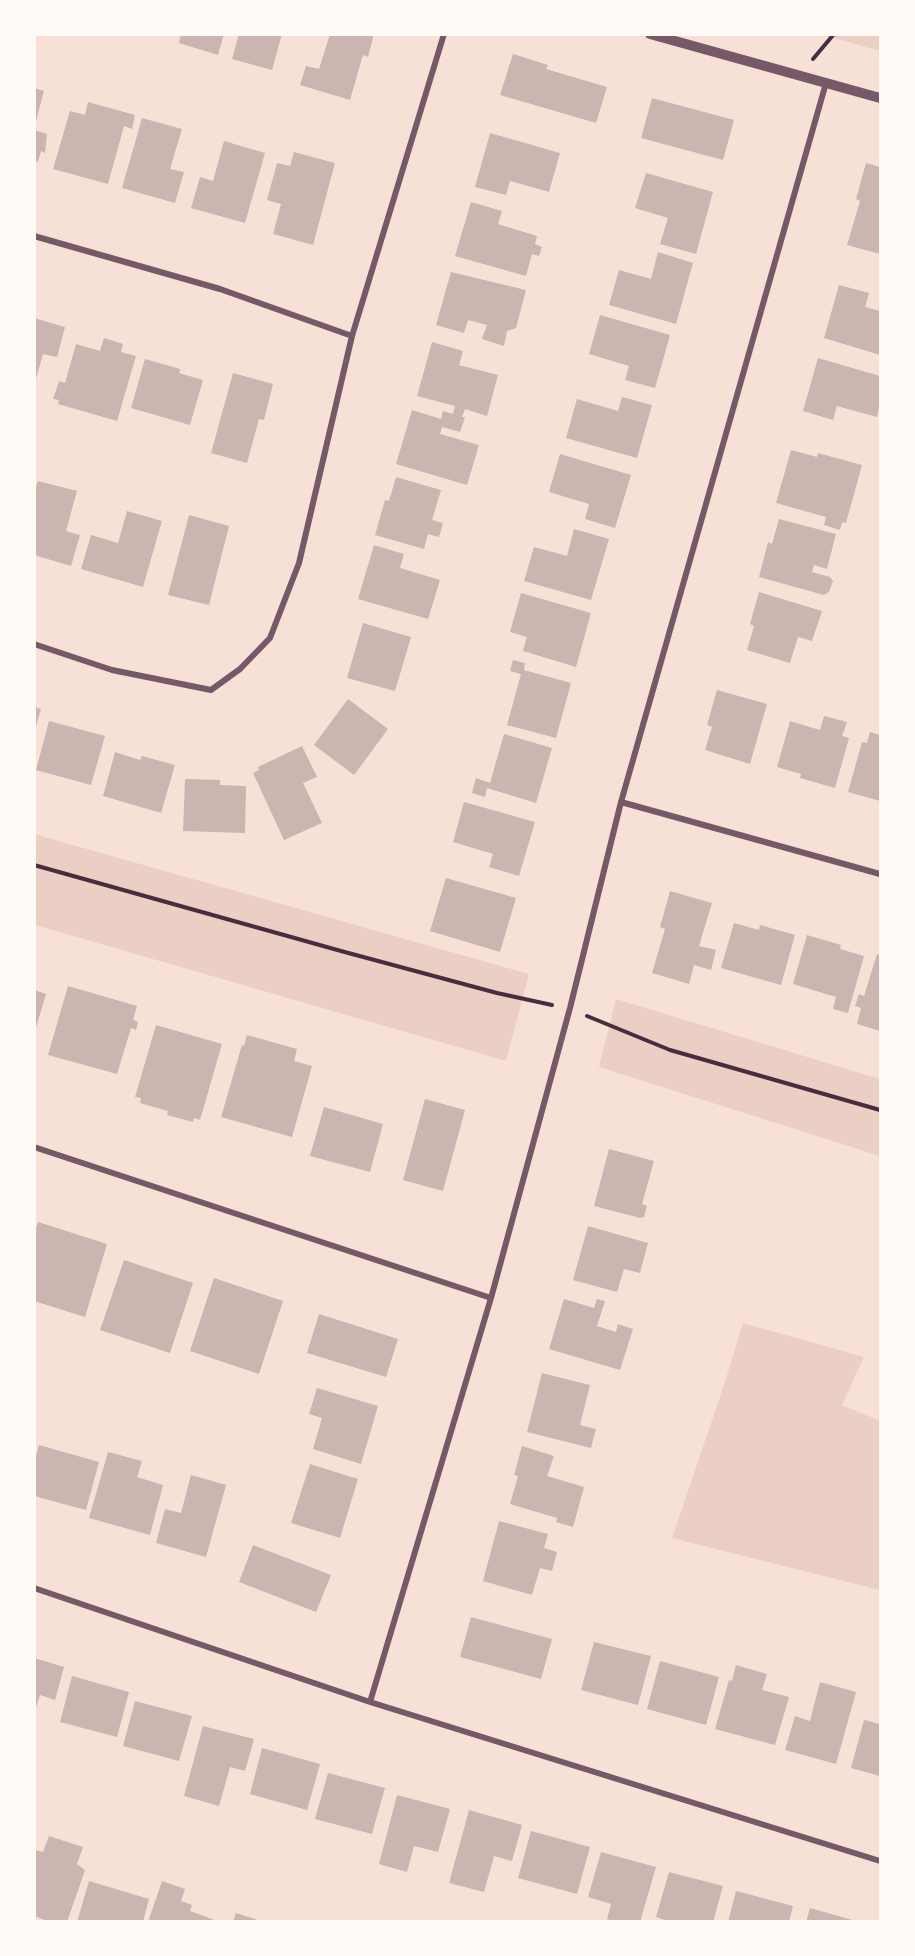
<!DOCTYPE html>
<style>
body{margin:0}
#map{position:relative;width:915px;height:1956px;overflow:hidden;background:#f7e1d7;font-family:"Source Sans 3",sans-serif}
canvas{display:block}
.frame{position:absolute;inset:0;border:36px solid #fffaf5;pointer-events:none}
</style>
<div id="map">
<canvas width="915" height="1956"></canvas>
<div class="frame"></div>
</div>
<script>
const ctx = document.querySelector('canvas').getContext('2d');
ctx.lineJoin = 'round';
function fillPath(path, color) { ctx.fillStyle = color; ctx.fill(path, 'evenodd'); }
const toPath = rows => new Path2D(rows.map(r => 'M' + r).join(''));
function stroke(path, color, width, dash) { ctx.strokeStyle = color; ctx.lineWidth = width; ctx.lineCap = dash ? 'butt' : 'round'; ctx.setLineDash(dash || []); ctx.stroke(path); }
fillPath(toPath([
 [823,35,880,35,880,51],
 [34,834,529,974,506,1061,35,925],
 [616,999,880,1079,880,1156,599,1067],
 [743,1323,864,1357,842,1405,880,1421,880,1590,672,1538,724,1385]
]), '#ebcfc5');
fillPath(toPath([
 [181,34,224,34,218,55,179,43],
 [239,34,282,34,272,70,232,59],
 [330,34,374,34,368,57,363,55,350,100,300,85,306,66,319,69],
 [513,54,548,65,546,69,607,87,596,123,500,95],
 [34,88,44,91,35,125,34,125],
 [652,98,734,120,723,160,641,138],
 [88,102,135,115,132,129,124,126,108,184,53,169,70,111,85,115],
 [142,118,182,129,170,169,184,172,175,203,122,188],
 [34,130,47,134,45,153,41,151,38,162,34,161],
 [490,133,560,153,549,192,510,181,506,195,475,187],
 [224,141,265,153,245,223,191,208,200,177,213,181],
 [294,152,335,163,313,245,273,234,281,204,267,200,277,163,290,166],
 [866,163,880,167,880,254,847,245,860,201,856,199],
 [646,173,713,192,696,254,660,244,668,218,635,208],
 [471,202,502,211,498,224,537,236,535,244,542,247,539,256,532,254,526,276,455,256],
 [658,252,693,263,676,324,609,305,619,270,651,279],
 [451,272,526,290,516,328,507,331,504,346,482,339,487,325,468,320,464,333,436,325],
 [839,285,869,293,865,307,880,311,880,355,824,338],
 [600,315,670,335,655,388,625,380,629,366,589,354],
 [34,318,65,327,57,357,43,354,35,382],
 [104,338,123,344,121,352,136,356,117,421,58,404,59,400,53,399,59,381,65,383,76,344,100,351],
 [432,342,463,351,459,365,498,375,487,416,465,409,462,417,465,417,460,432,442,427,440,434,479,445,467,485,396,464,412,410,441,419,443,411,453,414,455,406,417,396],
 [818,358,880,376,880,403,877,417,837,406,833,420,803,411],
 [145,359,180,369,179,373,203,380,190,425,131,408],
 [233,373,273,384,264,420,259,419,247,463,211,453],
 [622,397,652,405,637,458,566,438,577,399,618,411],
 [791,450,817,457,818,453,862,465,846,523,842,522,840,530,824,525,826,517,776,503],
 [560,454,631,475,615,528,585,519,589,504,549,492],
 [396,477,441,490,432,520,443,523,439,537,428,534,424,549,375,535,385,500,389,501],
 [38,481,77,491,66,531,80,535,71,566,34,555,34,492],
 [127,511,162,521,143,587,81,569,91,535,118,543],
 [189,515,229,526,209,605,168,595],
 [779,519,836,534,827,569,814,565,812,572,830,577,833,581,829,592,824,595,759,577,768,542,772,544],
 [574,529,609,539,591,600,524,581,534,547,567,556],
 [374,545,404,554,400,568,440,580,428,619,358,599],
 [759,592,822,611,812,641,798,637,790,663,747,650,754,626,750,624],
 [521,593,591,613,576,667,523,651,527,637,510,632],
 [363,623,411,637,395,691,347,678],
 [513,660,525,663,524,670,571,683,556,738,507,725,521,674,510,671],
 [717,690,767,704,750,764,705,750,712,727,707,725],
 [348,699,388,729,354,775,314,745],
 [34,707,41,709,35,729,34,729],
 [824,716,847,722,842,736,849,738,835,788,800,778,801,774,777,767,790,721,820,730],
 [49,721,105,736,91,785,36,770],
 [870,732,880,735,880,801,848,792,862,742,867,743],
 [504,734,552,748,536,803,487,788,485,797,472,793,476,778,490,783],
 [302,746,317,777,303,783,322,823,284,840,253,773,259,770,258,767],
 [115,752,140,760,142,756,175,765,161,813,103,796],
 [185,779,220,780,220,785,246,786,245,833,183,831],
 [464,802,535,822,519,876,489,867,493,854,453,842],
 [446,878,516,898,500,952,430,931],
 [670,891,712,903,699,946,716,950,711,970,694,965,689,984,652,973,665,929,660,927],
 [734,923,759,930,760,925,795,935,781,985,721,968],
 [807,935,841,945,840,949,864,956,848,1013,833,1009,836,997,793,984],
 [877,954,880,955,880,1031,857,1024,861,1008,855,1006,859,994,864,996],
 [68,986,137,1006,133,1020,138,1022,136,1030,131,1028,117,1074,48,1055],
 [34,990,46,994,35,1031,34,1031],
 [156,1025,222,1044,200,1120,194,1118,193,1122,167,1115,168,1111,140,1103,141,1098,135,1097],
 [247,1035,297,1049,294,1061,312,1066,292,1137,221,1117,242,1045,244,1046],
 [425,1099,465,1110,443,1191,403,1180],
 [324,1107,383,1124,370,1172,310,1156],
 [609,1149,654,1161,642,1204,647,1206,644,1217,640,1218,594,1206],
 [38,1222,107,1244,85,1317,34,1301,34,1234],
 [588,1226,648,1243,640,1273,624,1269,617,1292,573,1280],
 [124,1260,193,1283,170,1353,100,1330],
 [214,1278,283,1301,259,1374,190,1351],
 [564,1299,594,1308,597,1299,605,1301,597,1326,616,1332,618,1324,633,1329,620,1370,549,1349],
 [319,1314,398,1339,386,1377,307,1353],
 [542,1373,590,1385,580,1425,596,1429,591,1448,527,1432],
 [317,1388,378,1406,361,1464,313,1449,322,1418,309,1414],
 [39,1445,99,1462,86,1510,34,1496,34,1463],
 [522,1446,554,1456,547,1476,584,1487,573,1527,556,1522,557,1518,510,1504,518,1476,514,1475],
 [108,1452,142,1461,137,1477,163,1485,150,1535,89,1518],
 [310,1464,358,1479,340,1538,291,1523],
 [191,1475,226,1485,206,1557,156,1543,165,1509,181,1513],
 [499,1521,548,1534,544,1548,557,1552,552,1571,540,1568,532,1595,483,1581],
 [253,1545,331,1575,316,1612,239,1582],
 [471,1617,552,1639,541,1679,460,1657],
 [594,1642,651,1656,638,1705,581,1690],
 [34,1658,64,1667,55,1700,40,1695,35,1711],
 [660,1661,719,1677,706,1725,647,1709],
 [736,1665,767,1674,762,1690,789,1697,775,1745,715,1729,729,1680,732,1681],
 [72,1676,129,1692,117,1737,60,1722],
 [820,1682,856,1692,836,1764,785,1750,795,1716,810,1721],
 [135,1701,192,1716,179,1761,123,1746],
 [864,1720,880,1724,880,1776,851,1768],
 [203,1726,254,1739,245,1771,230,1767,219,1806,184,1796],
 [262,1748,320,1764,307,1810,250,1794],
 [328,1773,385,1788,372,1834,315,1819],
 [397,1795,450,1809,438,1852,414,1846,407,1872,379,1864],
 [469,1810,522,1825,512,1861,494,1856,484,1892,449,1883],
 [531,1831,590,1847,577,1894,518,1878],
 [49,1836,83,1847,77,1864,85,1870,67,1922,50,1922,34,1916,34,1850,43,1852],
 [601,1852,656,1867,640,1922,615,1922,607,1919,611,1904,588,1897],
 [669,1872,723,1886,713,1922,671,1922,656,1917],
 [89,1881,149,1899,143,1922,77,1922],
 [162,1881,185,1889,181,1901,192,1905,190,1911,220,1922,148,1922],
 [736,1891,793,1906,789,1922,728,1922],
 [810,1908,856,1921,856,1922,806,1922],
 [236,1913,261,1921,261,1922,233,1922]
]), '#ccb4b1');
stroke(toPath([
 [813,59,834,34],
 [34,865,341,951,497,993,552,1005],
 [587,1016,670,1050,880,1110]
]), '#4a2c40', 4);
stroke(toPath([
 [34,236,220,289,352,336],
 [34,644,112,670,211,690,240,669,270,638,299,563,352,336,444,34],
 [621,802,880,874],
 [34,1147,491,1298],
 [34,1588,370,1702,880,1861],
 [370,1702,491,1298,570,1008,621,802,826,83]
]), '#755966', 6);
stroke(toPath([
 [650,34,880,98]
]), '#755966', 10);
</script>
